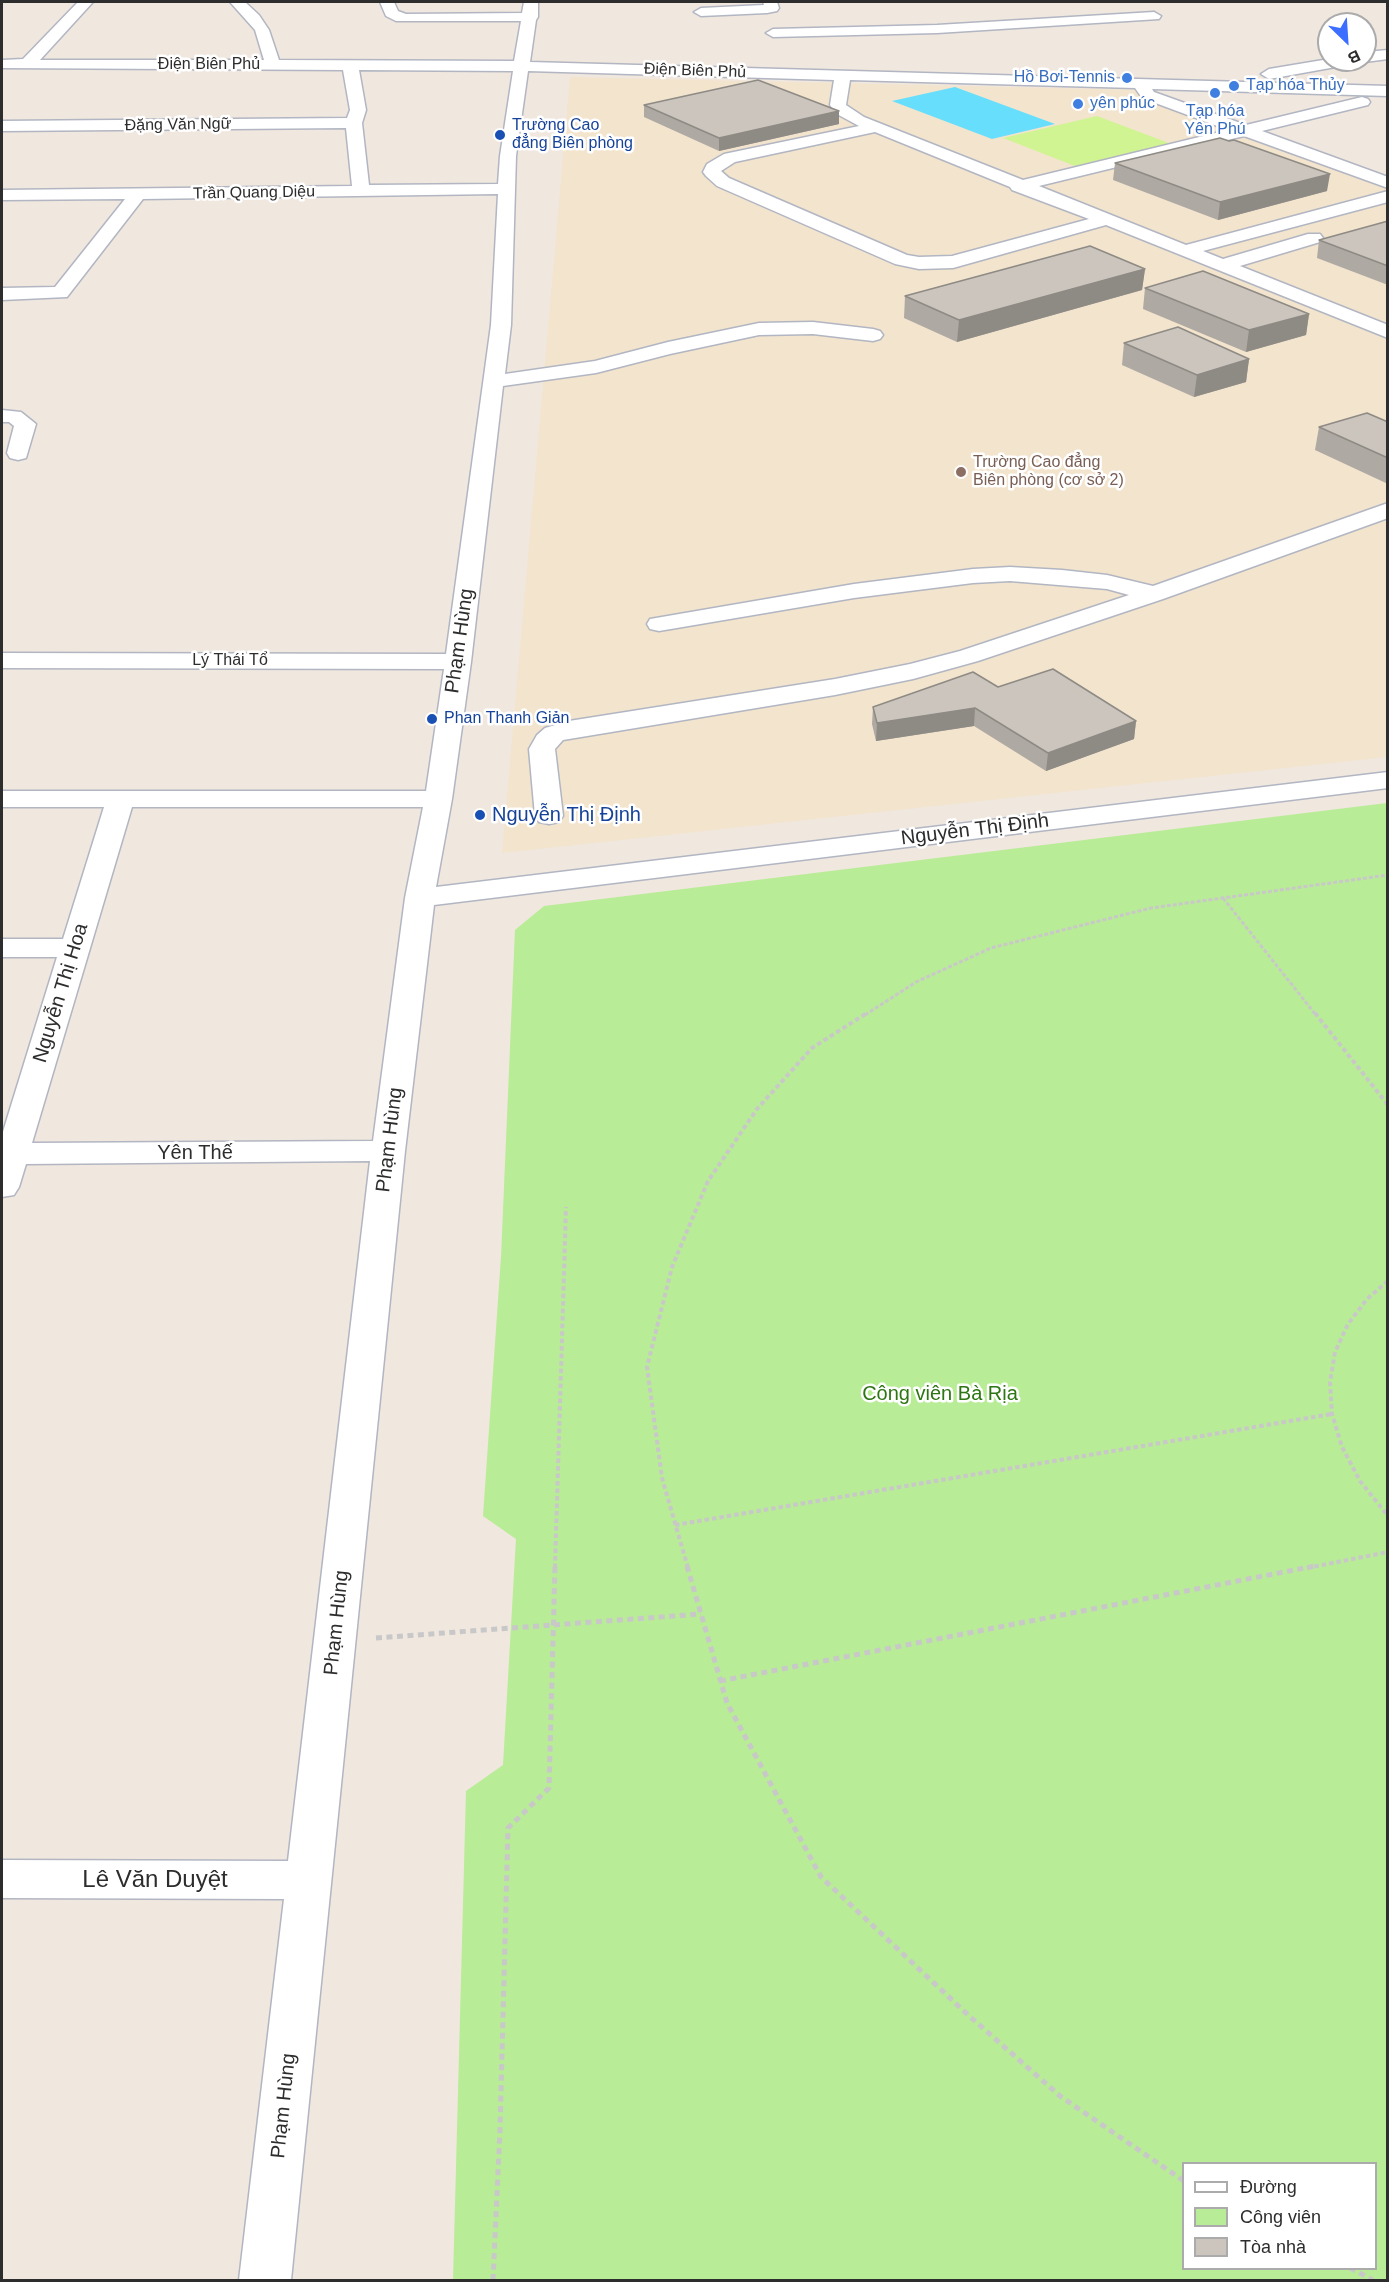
<!DOCTYPE html>
<meta charset="utf-8">
<style>
body{margin:0}
#map{position:relative;width:1389px;height:2282px;overflow:hidden;background:#f0e7df;font-family:Arial,sans-serif}
canvas{display:block}
.frame{position:absolute;inset:0;border:3px solid #2d2d2d;pointer-events:none}
.legend{position:absolute;left:1182px;top:2162px;width:195px;height:108px;box-sizing:border-box;background:#fff;border:2px solid #ababab;margin:0;padding:8px 10px;list-style:none;font-size:18px;color:#2d2d2d}
.legend li{display:flex;align-items:center;gap:12px;height:30px}
.legend b{width:30px;border:2px solid #ababab}
.north{position:absolute;left:1317px;top:12px;width:60px;height:60px;box-sizing:border-box;background:#fff;border:2px solid #ababab;border-radius:50%;rotate:155deg;font-size:16px;font-weight:700;line-height:24px;text-align:center;color:#2d2d2d}
.north::after{content:'';display:block;margin:auto;width:21px;height:27px;background:#3c6eff;clip-path:polygon(50% 0,100% 100%,50% 72%,0 100%)}
</style>
<div id="map">
<canvas width="1389" height="2282"></canvas>
<div class="frame"></div>
<ul class="legend">
<li><b style="height:8px;background:#fff"></b>Đường</li>
<li><b style="height:16px;background:#b9ec96"></b>Công viên</li>
<li><b style="height:16px;background:#cbc5bd"></b>Tòa nhà</li>
</ul>
<div class="north">B</div>
</div>
<script>
const ctx = document.querySelector('canvas').getContext('2d');
ctx.lineJoin = 'round';
function fillPath(path, color) { ctx.fillStyle = color; ctx.fill(path, 'evenodd'); }
const toPath = rows => new Path2D(rows.map(r => 'M' + r).join(''));
function stroke(path, color, width, dash) { ctx.strokeStyle = color; ctx.lineWidth = width; ctx.lineCap = dash ? 'butt' : 'round'; ctx.setLineDash(dash || []); ctx.stroke(path); }
function write(font, color, halo, rows, align = 'center') {
  ctx.font = font + ' Arial,sans-serif'; ctx.lineWidth = 5; ctx.setLineDash([]); ctx.textBaseline = 'middle'; ctx.strokeStyle = halo; ctx.fillStyle = color; for (const [text, x, y, turn = 0] of rows) {
    ctx.save(); ctx.translate(x, y); ctx.rotate((+turn || 0) * Math.PI / 180); ctx.textAlign = isNaN(turn) ? turn : align; if (halo) ctx.strokeText(text, 0, 0); ctx.fillText(text, 0, 0); ctx.restore();
  }
}
fillPath(toPath([
 [570,77,1142,90,1387,187,1387,757,502,853]
]), '#f3e4cd');
fillPath(toPath([
 [1387,803,1387,2280,453,2280,466,1791,503,1765,516,1539,483,1516,501,1257,515,930,544,906],
 [1184,2164,1376,2164,1376,2268,1184,2268]
]), '#b9ec96');
fillPath(toPath([
 [1097,116,1174,145,1080,168,1003,138]
]), '#d0f491');
fillPath(toPath([
 [955,87,1055,124,992,139,892,101]
]), '#67dffc');
const minor = toPath([
 [78,2,93,2,40,60,264,60,255,30,230,2,245,2,259,15,269,30,279,60,514,61,521,21,396,21,386,16,380,2,394,2,398,11,406,14,522,13,524,2,538,2,538,17,536,20,530,62,1388,86,1388,96,1152,89,1154,92,1246,125,1362,97,1368,99,1370,102,1368,105,1262,131,1388,177,1388,188,1244,136,1039,186,1186,245,1388,191,1388,202,1203,251,1223,259,1308,234,1320,234,1323,238,1320,242,1240,266,1388,325,1388,338,1106,225,953,268,919,269,895,264,717,186,706,176,703,172,707,164,724,154,859,126,835,113,830,105,834,80,528,71,516,156,511,325,505,374,595,361,668,342,759,323,813,322,873,329,880,331,883,335,880,339,873,341,813,334,759,335,670,354,596,373,503,386,471,662,452,799,436,887,1388,772,1388,788,434,905,405,1151,291,2280,239,2280,284,1899,2,1898,2,1860,288,1861,370,1161,26,1164,19,1187,14,1195,2,1197,2,1135,57,957,2,957,2,939,63,939,104,807,2,807,2,791,426,791,444,669,2,668,2,653,446,654,491,325,498,194,143,199,67,297,2,300,2,288,55,287,125,199,2,200,2,190,352,186,346,128,2,131,2,121,347,118,350,110,343,70,2,68,2,60,23,59,78,2],
 [359,70,513,71,500,156,498,184,369,185,362,123,366,110,359,70],
 [850,80,1135,88,1142,98,1228,130,1023,180,864,117,846,105,850,80],
 [875,132,1010,187,1012,190,1089,219,952,256,919,257,907,255,729,178,721,171,735,162,875,132],
 [132,807,423,807,405,898,373,1141,32,1143,132,807],
 [763,2,777,2,779,8,777,11,767,13,701,16,694,12,701,8,764,5,763,2],
 [1154,12,1161,16,1159,19,937,33,773,37,766,33,773,29,937,25,1154,12],
 [1388,50,1388,59,1365,62,1359,60,1365,60,1365,52,1388,50],
 [1329,59,1355,60,1347,65,1269,79,1261,74,1269,69,1329,59],
 [2,410,21,412,36,424,26,458,18,460,10,458,7,453,14,426,9,422,2,422,2,410],
 [1388,503,1388,518,1163,599,978,661,913,679,835,695,563,740,555,749,563,816,559,822,549,824,539,822,535,816,529,749,537,735,545,728,569,721,835,679,910,664,960,651,1129,595,1107,589,1010,581,973,583,854,598,659,631,650,629,647,624,650,619,854,584,973,569,1010,567,1062,570,1107,575,1153,586,1388,503]
]);
stroke(minor, '#b2b6c2', 3);
stroke(toPath([
 [1223,898,1316,1015],
 [865,1015,916,982,991,948,1151,908,1388,875]
]), '#c8c8c8', 3, [4, 2]);
stroke(toPath([
 [1315,1013,1388,1105],
 [1388,1281,1367,1299,1348,1324,1335,1352,1330,1382,1332,1414,1342,1447,1360,1481,1388,1516],
 [675,1525,1332,1414],
 [555,1568,566,1207],
 [688,1568,662,1478,647,1367,672,1267,708,1181,757,1109,812,1048,867,1013],
 [1307,1568,1388,1552]
]), '#c8c8c8', 4, [4.5, 3]);
stroke(toPath([
 [687,1566,727,1703,821,1877,967,2014,1060,2096,1184,2181],
 [376,1638,701,1614],
 [720,1681,1315,1566],
 [1350,2268,1373,2280],
 [493,2280,500,2130,508,1828,549,1788,555,1566]
]), '#c8c8c8', 5, [6, 4.5]);
fillPath(minor, '#fff');
fillPath(toPath([
 [644,105,839,111,839,124,719,151,644,117],
 [1115,163,1327,191,1218,220,1113,180],
 [1388,221,1388,285,1317,258,1319,240],
 [1145,269,1142,290,957,342,904,318,905,296],
 [1145,288,1309,314,1306,335,1246,352,1143,309],
 [1124,343,1249,359,1246,382,1194,397,1122,365],
 [1388,422,1388,484,1315,450,1319,427],
 [998,687,1136,721,1134,739,1046,771,974,726,876,741,872,724,873,707]
]), '#afa9a3');
fillPath(toPath([
 [839,111,839,124,719,151,719,138],
 [1330,174,1327,191,1218,220,1220,202],
 [1145,269,1142,290,957,342,959,320],
 [1309,314,1306,335,1246,352,1249,330],
 [1249,359,1246,382,1194,397,1197,375],
 [975,708,974,726,876,741,877,723],
 [1136,721,1134,739,1046,771,1048,753]
]), '#8e8a84');
const building = toPath([
 [758,80,839,111,719,138,644,105,758,80],
 [1220,138,1229,141,1234,140,1330,174,1220,202,1115,163,1220,138],
 [1388,221,1388,266,1319,240,1388,221],
 [1090,246,1145,269,959,320,905,296,1090,246],
 [1203,271,1309,314,1249,330,1145,288,1203,271],
 [1178,327,1249,359,1197,375,1124,343,1178,327],
 [1367,413,1388,422,1388,458,1319,427,1367,413],
 [1053,669,1136,721,1048,753,975,708,877,723,873,707,973,672,998,687,1053,669]
]);
fillPath(building, '#cbc5bd');
stroke(building, '#8e8a84', 1.5);
for (const [x, y, r, color] of [
 [1127,78,6,"#3f7fe0"],
 [1234,86,6,"#3f7fe0"],
 [1215,93,6,"#3f7fe0"],
 [1078,104,6,"#3f7fe0"],
 [500,135,6,"#1a4fb4"],
 [961,472,6,"#8d6e63"],
 [432,719,6,"#1a4fb4"],
 [480,815,6,"#1a4fb4"]
]) { const dot = new Path2D(); dot.arc(x, y, r, 0, 2 * Math.PI); ctx.fillStyle = color; ctx.fill(dot); stroke(dot, '#fff', 2); }
write('16px', '#2d2d2d', '#fff', [
 ["Điện Biên Phủ",209,65],
 ["Điện Biên Phủ",695,71,2],
 ["Đặng Văn Ngữ",178,125,-1],
 ["Trần Quang Diệu",254,193,-1],
 ["Lý Thái Tổ",230,661]
]);
write('16px', '#366cbe', '#fff', [
 ["Hồ Bơi-Tennis",1115,78,"right"],
 ["Tạp hóa Thủy",1246,86],
 ["yên phúc",1090,104],
 ["Tạp hóa",1215,112,"center"],
 ["Yên Phú",1215,130,"center"]
], 'left');
write('16px', '#164399', '#fff', [
 ["Trường Cao",512,126],
 ["đẳng Biên phòng",512,144],
 ["Phan Thanh Giản",444,719]
], 'left');
write('16px', '#785e54', '#fff', [
 ["Trường Cao đẳng",973,463],
 ["Biên phòng (cơ sở 2)",973,481]
], 'left');
write('20px', '#2d2d2d', '#fff', [
 ["Phạm Hùng",460,641,-82],
 ["Nguyễn Thị Định",975,830,-7],
 ["Nguyễn Thị Hoa",61,993,-73],
 ["Phạm Hùng",390,1140,-83],
 ["Yên Thế",195,1153],
 ["Phạm Hùng",337,1623,-84],
 ["Phạm Hùng",284,2106,-84]
]);
write('20px', '#164399', '#fff', [
 ["Nguyễn Thị Định",492,815]
], 'left');
write('20px', '#2e7513', '#fff', [
 ["Công viên Bà Rịa",940,1394]
]);
write('24px', '#2d2d2d', '#fff', [
 ["Lê Văn Duyệt",155,1880]
]);
</script>
